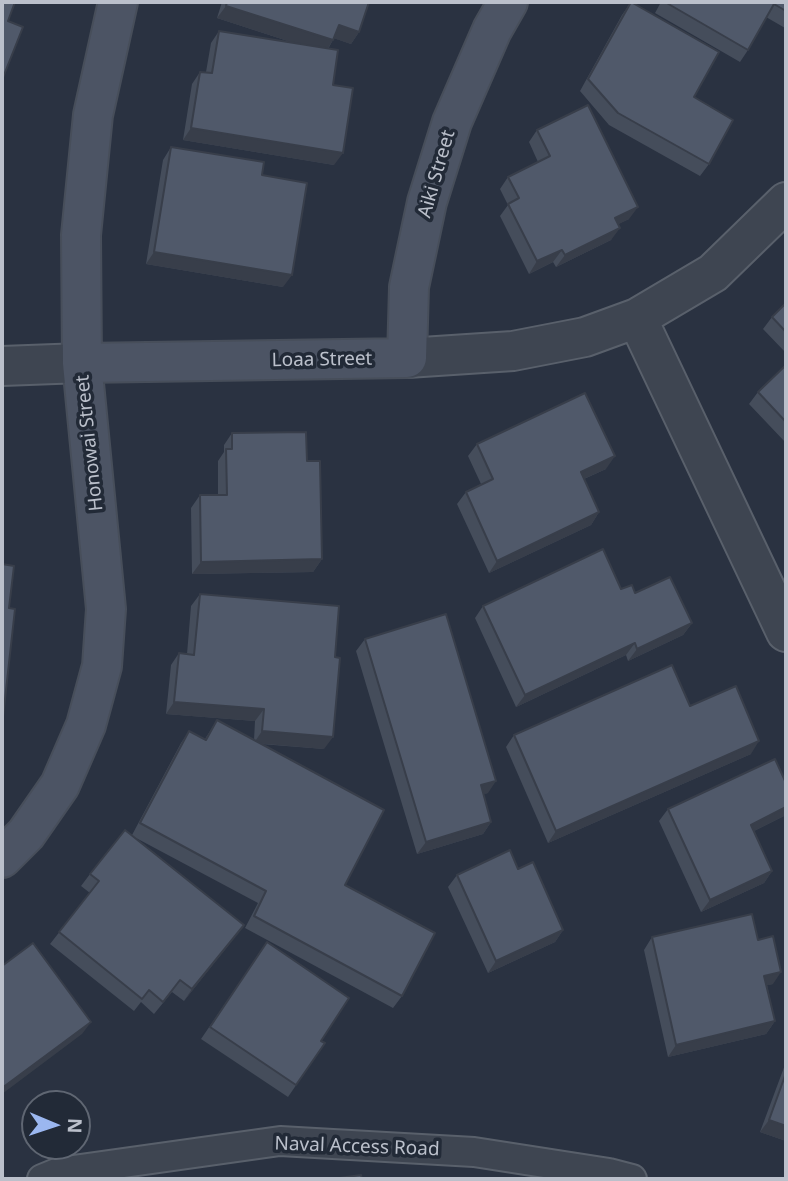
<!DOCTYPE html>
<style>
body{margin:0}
#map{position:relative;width:788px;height:1181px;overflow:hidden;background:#2a3241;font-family:"Noto Sans",sans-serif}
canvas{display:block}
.frame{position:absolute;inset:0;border:4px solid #bbc0cb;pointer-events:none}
.north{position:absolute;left:21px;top:1090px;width:70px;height:70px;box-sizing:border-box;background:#222a37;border:2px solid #5f6672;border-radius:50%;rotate:92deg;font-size:19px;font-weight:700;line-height:28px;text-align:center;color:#bbc0cb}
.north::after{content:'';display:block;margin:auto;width:24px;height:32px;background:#9bb7f0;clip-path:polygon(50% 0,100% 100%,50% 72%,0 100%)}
</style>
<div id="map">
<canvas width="788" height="1181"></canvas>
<div class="frame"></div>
<div class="north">N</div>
</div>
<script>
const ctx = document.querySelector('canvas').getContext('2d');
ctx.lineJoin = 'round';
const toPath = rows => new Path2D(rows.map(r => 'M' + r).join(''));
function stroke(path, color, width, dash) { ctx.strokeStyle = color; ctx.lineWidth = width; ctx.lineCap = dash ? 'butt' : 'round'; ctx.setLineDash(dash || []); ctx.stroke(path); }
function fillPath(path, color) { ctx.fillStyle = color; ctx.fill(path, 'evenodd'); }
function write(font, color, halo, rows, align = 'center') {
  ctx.font = font + ' "Noto Sans",sans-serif'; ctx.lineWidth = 7; ctx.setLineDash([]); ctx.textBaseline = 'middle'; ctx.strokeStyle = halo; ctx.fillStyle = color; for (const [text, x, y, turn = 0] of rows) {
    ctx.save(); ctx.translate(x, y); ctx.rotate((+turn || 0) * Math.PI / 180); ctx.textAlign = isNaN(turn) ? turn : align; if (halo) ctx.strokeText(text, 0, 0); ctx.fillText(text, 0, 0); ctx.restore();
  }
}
const lane = toPath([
 [42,1179,59,1172,280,1141,474,1152,609,1173,632,1179]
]);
const street = toPath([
 [637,318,786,632],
 [407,358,513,351,585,337,637,318,713,273,786,202],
 [2,366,82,363]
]);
const secondary = toPath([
 [82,363,407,358,409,287,427,202,452,122,492,30,508,2],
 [2,858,26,834,60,785,86,725,102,666,106,609,82,363,81,235,93,115,118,2]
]);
stroke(lane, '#59606b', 32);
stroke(street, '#59606b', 42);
stroke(secondary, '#474e5a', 42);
stroke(lane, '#3e4551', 28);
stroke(street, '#3e4551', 38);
stroke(secondary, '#4c5464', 38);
fillPath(toPath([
 [222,2,369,2,359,32,351,44,334,38,328,49,333,85,334,165,183,140,192,84,200,72,206,72,211,43,219,31,297,44,217,18],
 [631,2,694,97,709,164,700,176,609,125,580,91,622,15],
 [661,2,786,2,786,27,785,28,766,17,748,50,740,62,655,13],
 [537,130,629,219,618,224,611,240,556,267,553,262,529,274,500,216,508,205,500,189,508,177,538,162,529,142],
 [171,147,262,175,283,287,146,264,163,160],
 [786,303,786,353,763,329,772,317],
 [786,365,786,443,749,404,758,392],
 [232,433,307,461,322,559,313,572,192,574,191,508,200,495,218,495,218,461,224,452,224,445],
 [477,444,606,469,584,479,599,512,591,525,489,573,457,504,466,492,481,484,468,456],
 [621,589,635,593,692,623,683,635,628,661,626,655,516,707,475,618,483,606],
 [200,594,324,749,261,744,345,885,402,996,393,1008,245,928,258,903,136,838,244,925,184,1001,172,992,154,1014,141,1002,134,1011,50,944,90,893,81,886,90,874,132,835,181,743,189,731,205,739,217,720,254,740,255,721,166,714,171,665,179,653,187,654,191,606],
 [365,639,488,793,483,794,491,822,483,834,417,854,356,651],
 [690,706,751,754,548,843,506,747,514,735],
 [786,783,786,815,754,831,772,871,764,883,701,912,659,821,668,809],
 [518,869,563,930,555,942,488,973,448,887,457,875],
 [652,937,758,940,773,984,767,985,775,1021,766,1034,668,1057,644,950],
 [267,942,321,1041,325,1043,288,1097,201,1039],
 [786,1062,786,1141,760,1132]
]), '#454d5b');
fillPath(toPath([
 [226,6,333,40,325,53,217,18],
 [339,25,359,32,351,44,330,37],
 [191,128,343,153,334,165,183,140],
 [638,207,629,219,607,230,615,218],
 [620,228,611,240,556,267,565,255],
 [562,250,553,262,529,274,537,261],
 [154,252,292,275,283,287,146,264],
 [615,456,606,469,572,484,581,472],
 [599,512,591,525,489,573,497,561],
 [322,559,313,572,192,574,201,562],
 [692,623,683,635,628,661,637,649],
 [635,643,626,655,516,707,525,695],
 [174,702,264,709,255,721,166,714],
 [262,731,333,737,324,749,254,743],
 [759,741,751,754,548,843,556,831],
 [496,781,488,793,472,798,481,785],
 [786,807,786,815,742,837,751,825],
 [491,822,483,834,417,854,426,842],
 [772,871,764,883,701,912,710,900],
 [244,925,235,937,184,1001,192,989],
 [563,930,555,942,488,973,496,961],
 [781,972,773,984,756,988,764,976],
 [775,1021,766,1034,668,1057,676,1045],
 [91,1022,82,1034,2,1094,2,1088],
 [769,1120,786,1126,786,1141,760,1132]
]), '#383e4a');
const building = toPath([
 [2,2,15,2,8,21,23,27,2,80,2,2],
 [227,2,369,2,359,32,339,25,333,40,226,6,227,2],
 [631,2,719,52,694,97,733,120,709,164,618,113,588,79,631,2],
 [665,2,786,2,786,11,774,4,748,50,665,2],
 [219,31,338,50,333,85,353,88,343,153,191,128,200,72,212,73,219,31],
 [588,105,638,207,615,218,620,228,565,255,562,250,537,261,508,204,519,198,508,177,550,156,537,130,588,105],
 [171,147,264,162,262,175,307,183,292,275,154,252,171,147],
 [786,303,786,332,772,317,786,303],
 [786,365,786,422,758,392,786,365],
 [585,393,615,456,581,472,599,512,497,561,466,492,493,479,477,444,585,393],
 [306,432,307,461,320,461,322,559,201,562,200,495,227,495,226,449,232,449,232,433,306,432],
 [603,549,621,589,632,585,635,593,670,577,692,623,637,649,635,643,525,695,483,606,603,549],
 [2,564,14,566,9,608,15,609,3,717,2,716,2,564],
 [200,594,339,606,335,657,340,658,333,737,262,731,264,709,174,702,179,653,194,655,200,594],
 [446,614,496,781,481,785,491,822,426,842,365,639,446,614],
 [672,665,690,706,736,686,759,741,556,831,514,735,672,665],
 [217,720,384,810,345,885,435,933,402,996,254,916,266,891,140,823,189,731,206,740,217,720],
 [775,759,786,783,786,807,751,825,772,871,710,900,668,809,775,759],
 [125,830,244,925,192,989,180,980,163,1002,149,990,142,999,59,932,99,881,90,874,125,830],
 [510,850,518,869,533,862,563,930,496,961,457,875,510,850],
 [752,914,758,940,773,936,781,972,764,976,775,1021,676,1045,652,937,752,914],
 [267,942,349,998,321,1041,325,1043,296,1085,210,1027,267,942],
 [33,943,91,1022,2,1088,2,966,33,943],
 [786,1073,786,1126,769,1120,786,1073],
 [361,1175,362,1179,332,1179,361,1175]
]);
fillPath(building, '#50596a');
stroke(building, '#383e4a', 2);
write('19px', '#bbc0cb', '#222a37', [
 ["Aiki Street",437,174,-74],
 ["Loaa Street",322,360,-1],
 ["Honowai Street",90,443,-96],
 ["Naval Access Road",357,1147,2]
]);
</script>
